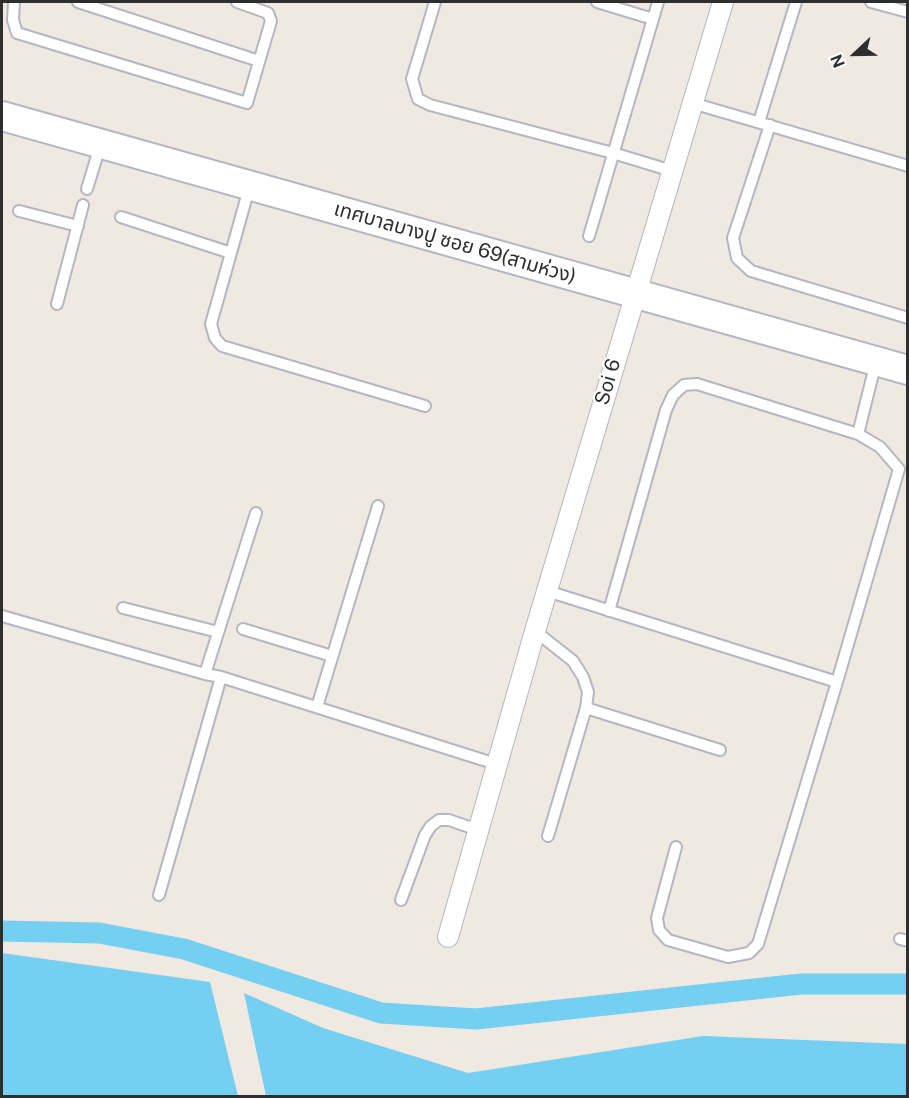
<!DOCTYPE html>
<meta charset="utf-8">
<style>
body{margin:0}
#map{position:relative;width:909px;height:1098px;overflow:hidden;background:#efe9e1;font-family:"Public Sans",sans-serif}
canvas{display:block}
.frame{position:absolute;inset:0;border:3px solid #2e2e2e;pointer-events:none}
.north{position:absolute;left:825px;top:24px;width:60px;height:60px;-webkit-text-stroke:4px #fff;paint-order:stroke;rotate:248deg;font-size:16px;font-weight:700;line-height:24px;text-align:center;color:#2e2e2e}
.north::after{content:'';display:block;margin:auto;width:21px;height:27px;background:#2e2e2e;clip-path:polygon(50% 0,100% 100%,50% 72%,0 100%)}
</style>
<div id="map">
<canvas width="909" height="1098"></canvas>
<div class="frame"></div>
<div class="north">N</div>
</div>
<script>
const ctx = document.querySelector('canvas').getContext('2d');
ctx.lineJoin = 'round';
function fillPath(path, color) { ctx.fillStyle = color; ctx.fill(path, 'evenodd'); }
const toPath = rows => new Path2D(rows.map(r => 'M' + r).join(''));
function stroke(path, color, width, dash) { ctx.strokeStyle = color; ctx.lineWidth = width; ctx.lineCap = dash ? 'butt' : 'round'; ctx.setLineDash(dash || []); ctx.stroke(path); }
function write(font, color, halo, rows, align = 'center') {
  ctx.font = font + ' "Public Sans","Noto Sans Thai",sans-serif'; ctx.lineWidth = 4.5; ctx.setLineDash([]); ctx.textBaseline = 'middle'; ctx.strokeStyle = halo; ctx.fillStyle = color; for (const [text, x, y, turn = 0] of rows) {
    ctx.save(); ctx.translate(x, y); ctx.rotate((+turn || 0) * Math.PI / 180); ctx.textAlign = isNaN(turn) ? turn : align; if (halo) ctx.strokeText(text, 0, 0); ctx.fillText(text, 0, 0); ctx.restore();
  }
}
fillPath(toPath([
 [2,953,210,982,238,1096,2,1096],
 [244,993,323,1028,468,1073,703,1036,907,1044,907,1096,266,1096]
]), '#75cff0');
stroke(toPath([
 [2,931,99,933,184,949,381,1013,476,1019,801,984,908,984]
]), '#75cff0', 21);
const lane = toPath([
 [14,2,13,20,17,33,247,103,271,21,268,13,237,2],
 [78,2,259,61],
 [435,2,412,79,418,99,430,105,613,153,672,171],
 [597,2,653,19],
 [871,2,908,12],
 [692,103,908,166],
 [759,122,796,2],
 [770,125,733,238,737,258,751,271,908,318],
 [250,185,211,324,215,338,222,346,425,406],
 [87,189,100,146],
 [19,211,78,226],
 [121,217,231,253],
 [589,236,658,2],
 [57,304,83,205],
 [547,591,837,682,758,944,749,953,728,957,668,940,659,930,657,918,676,847],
 [123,608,218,632],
 [609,611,666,410,673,395,684,385,697,384,858,434],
 [2,616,205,674,221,677,496,764],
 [243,629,332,656],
 [535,631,573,661,583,677,588,692,586,708,548,836],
 [205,674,256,513],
 [837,682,899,469,880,447,858,434,876,362],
 [317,707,378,506],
 [586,708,720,750],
 [159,895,221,677],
 [401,900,425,835,431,826,439,820,449,820,478,830],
 [900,939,908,941]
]);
const street = toPath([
 [448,937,535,631,723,2]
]);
const secondary = toPath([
 [2,116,908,370]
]);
stroke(lane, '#b4b7c1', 14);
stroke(street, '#b4b7c1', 22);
stroke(secondary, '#b4b7c1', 32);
stroke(lane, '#fff', 10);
stroke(street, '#fff', 20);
stroke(secondary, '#fff', 28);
write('20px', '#2e2e2e', '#fff', [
 ["เทศบาลบางปู ซอย 69(สามห่วง)",455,243,16],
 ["Soi 6",608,382,-74]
]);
</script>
